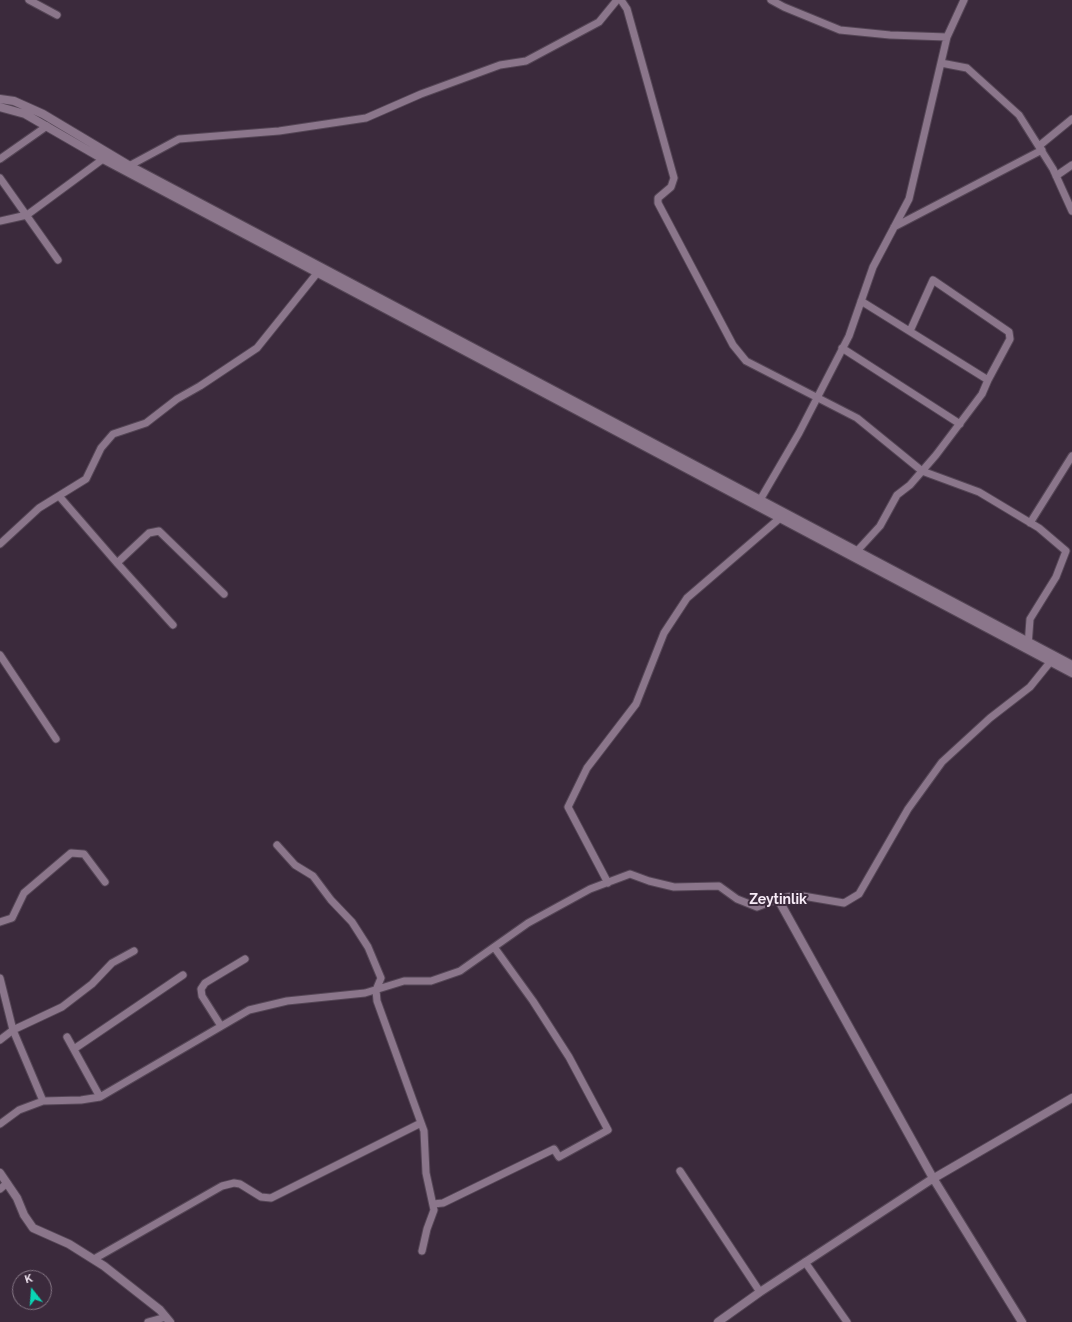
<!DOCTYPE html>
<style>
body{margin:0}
#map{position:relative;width:1072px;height:1322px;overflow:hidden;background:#3b2a3c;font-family:Raleway,sans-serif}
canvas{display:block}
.north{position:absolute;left:12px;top:1270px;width:40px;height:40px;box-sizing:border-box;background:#3b2a3c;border:1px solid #867786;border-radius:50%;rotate:343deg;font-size:11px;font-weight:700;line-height:16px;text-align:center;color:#f6eaf6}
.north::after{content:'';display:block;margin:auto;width:14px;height:18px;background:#09d5b5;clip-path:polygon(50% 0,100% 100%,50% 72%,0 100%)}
</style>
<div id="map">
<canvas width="1072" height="1322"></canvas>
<div class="north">K</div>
</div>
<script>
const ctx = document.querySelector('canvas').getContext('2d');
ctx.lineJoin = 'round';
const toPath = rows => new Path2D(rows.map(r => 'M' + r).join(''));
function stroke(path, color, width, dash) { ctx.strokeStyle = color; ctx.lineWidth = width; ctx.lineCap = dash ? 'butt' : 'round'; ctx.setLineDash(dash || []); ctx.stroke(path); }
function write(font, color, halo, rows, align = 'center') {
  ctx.font = font + ' Raleway,sans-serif'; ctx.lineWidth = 4; ctx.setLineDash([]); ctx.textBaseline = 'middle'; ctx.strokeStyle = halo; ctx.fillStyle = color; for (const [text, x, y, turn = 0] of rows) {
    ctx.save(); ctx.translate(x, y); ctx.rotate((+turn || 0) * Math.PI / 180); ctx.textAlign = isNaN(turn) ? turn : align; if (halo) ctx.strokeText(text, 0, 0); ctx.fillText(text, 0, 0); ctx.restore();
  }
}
const minor = toPath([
 [29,0,57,15],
 [621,0,627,9,674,178,671,187,658,198,658,203,733,345,746,361,857,418,922,471,979,492,1039,528,1066,551,1056,577,1030,619,1028,646],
 [947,37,964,0],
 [941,63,967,68,1019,115,1053,169,1072,211],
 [1039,146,1072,119],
 [0,159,47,126],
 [127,167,179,139,279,131,366,118,421,94,500,65,526,61,599,22,617,0],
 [1056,176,1072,165],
 [0,178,58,260],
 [0,221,27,215,103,159],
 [894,227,1042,150],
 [910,331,933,280,1009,332,1010,339,988,380],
 [842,348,960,424],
 [59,496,117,563,173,625],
 [760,500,799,433,849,336,873,267,909,199,947,37,890,35,840,30,784,7,771,0],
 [1030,523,1072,456],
 [0,544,39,508,86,479,101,448,113,434,146,423,177,399,200,386,257,348,318,272],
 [857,551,880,526,897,495,910,485,936,455,982,394,988,380,861,301],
 [117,563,149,533,159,531,224,594],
 [0,655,56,739],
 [277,845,295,865,313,876,331,900,352,922,368,947,381,978,376,990,377,1001,424,1131,426,1173,434,1210,427,1229,422,1251],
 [608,883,568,807,587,768,636,704,664,633,687,598,780,518],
 [0,922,12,918,24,893,71,853,84,854,105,882],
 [0,978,13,1030,43,1101],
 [221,1026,202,996,201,989,205,983,245,959],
 [67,1037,100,1097],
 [0,1040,13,1030,62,1007,92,984,112,963,134,951],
 [74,1049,183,975],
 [0,1124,19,1110,43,1101,81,1100,100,1097,249,1010,287,1001,365,993,404,981,431,981,460,971,528,923,590,889,630,874,649,881,674,887,719,886,737,899,757,907,778,899,797,895,844,903,859,894,908,809,942,762,990,718,1030,687,1051,661],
 [680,1171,760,1292],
 [0,1189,7,1183],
 [433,1204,443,1203,554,1149,559,1157,608,1130,569,1057,533,1001,494,947],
 [94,1259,222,1186,234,1183,240,1184,261,1197,271,1198,421,1123],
 [805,1262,847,1322],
 [148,1322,166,1317]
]);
const tertiary = toPath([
 [0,99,14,101,43,114,130,166,1072,665],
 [0,107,25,114,103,159,1072,673],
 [778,899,933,1178,1022,1322],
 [0,1173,17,1198,24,1215,33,1228,69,1244,104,1266,160,1310,170,1322],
 [718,1322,760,1292,929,1181,1072,1098]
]);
stroke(minor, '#554656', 9);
stroke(tertiary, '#554656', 10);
stroke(minor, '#8b768b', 7);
stroke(tertiary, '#8b768b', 8);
write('bold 14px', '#f6eaf6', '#3b2a3c', [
 ["Zeytinlik",778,900]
]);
</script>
